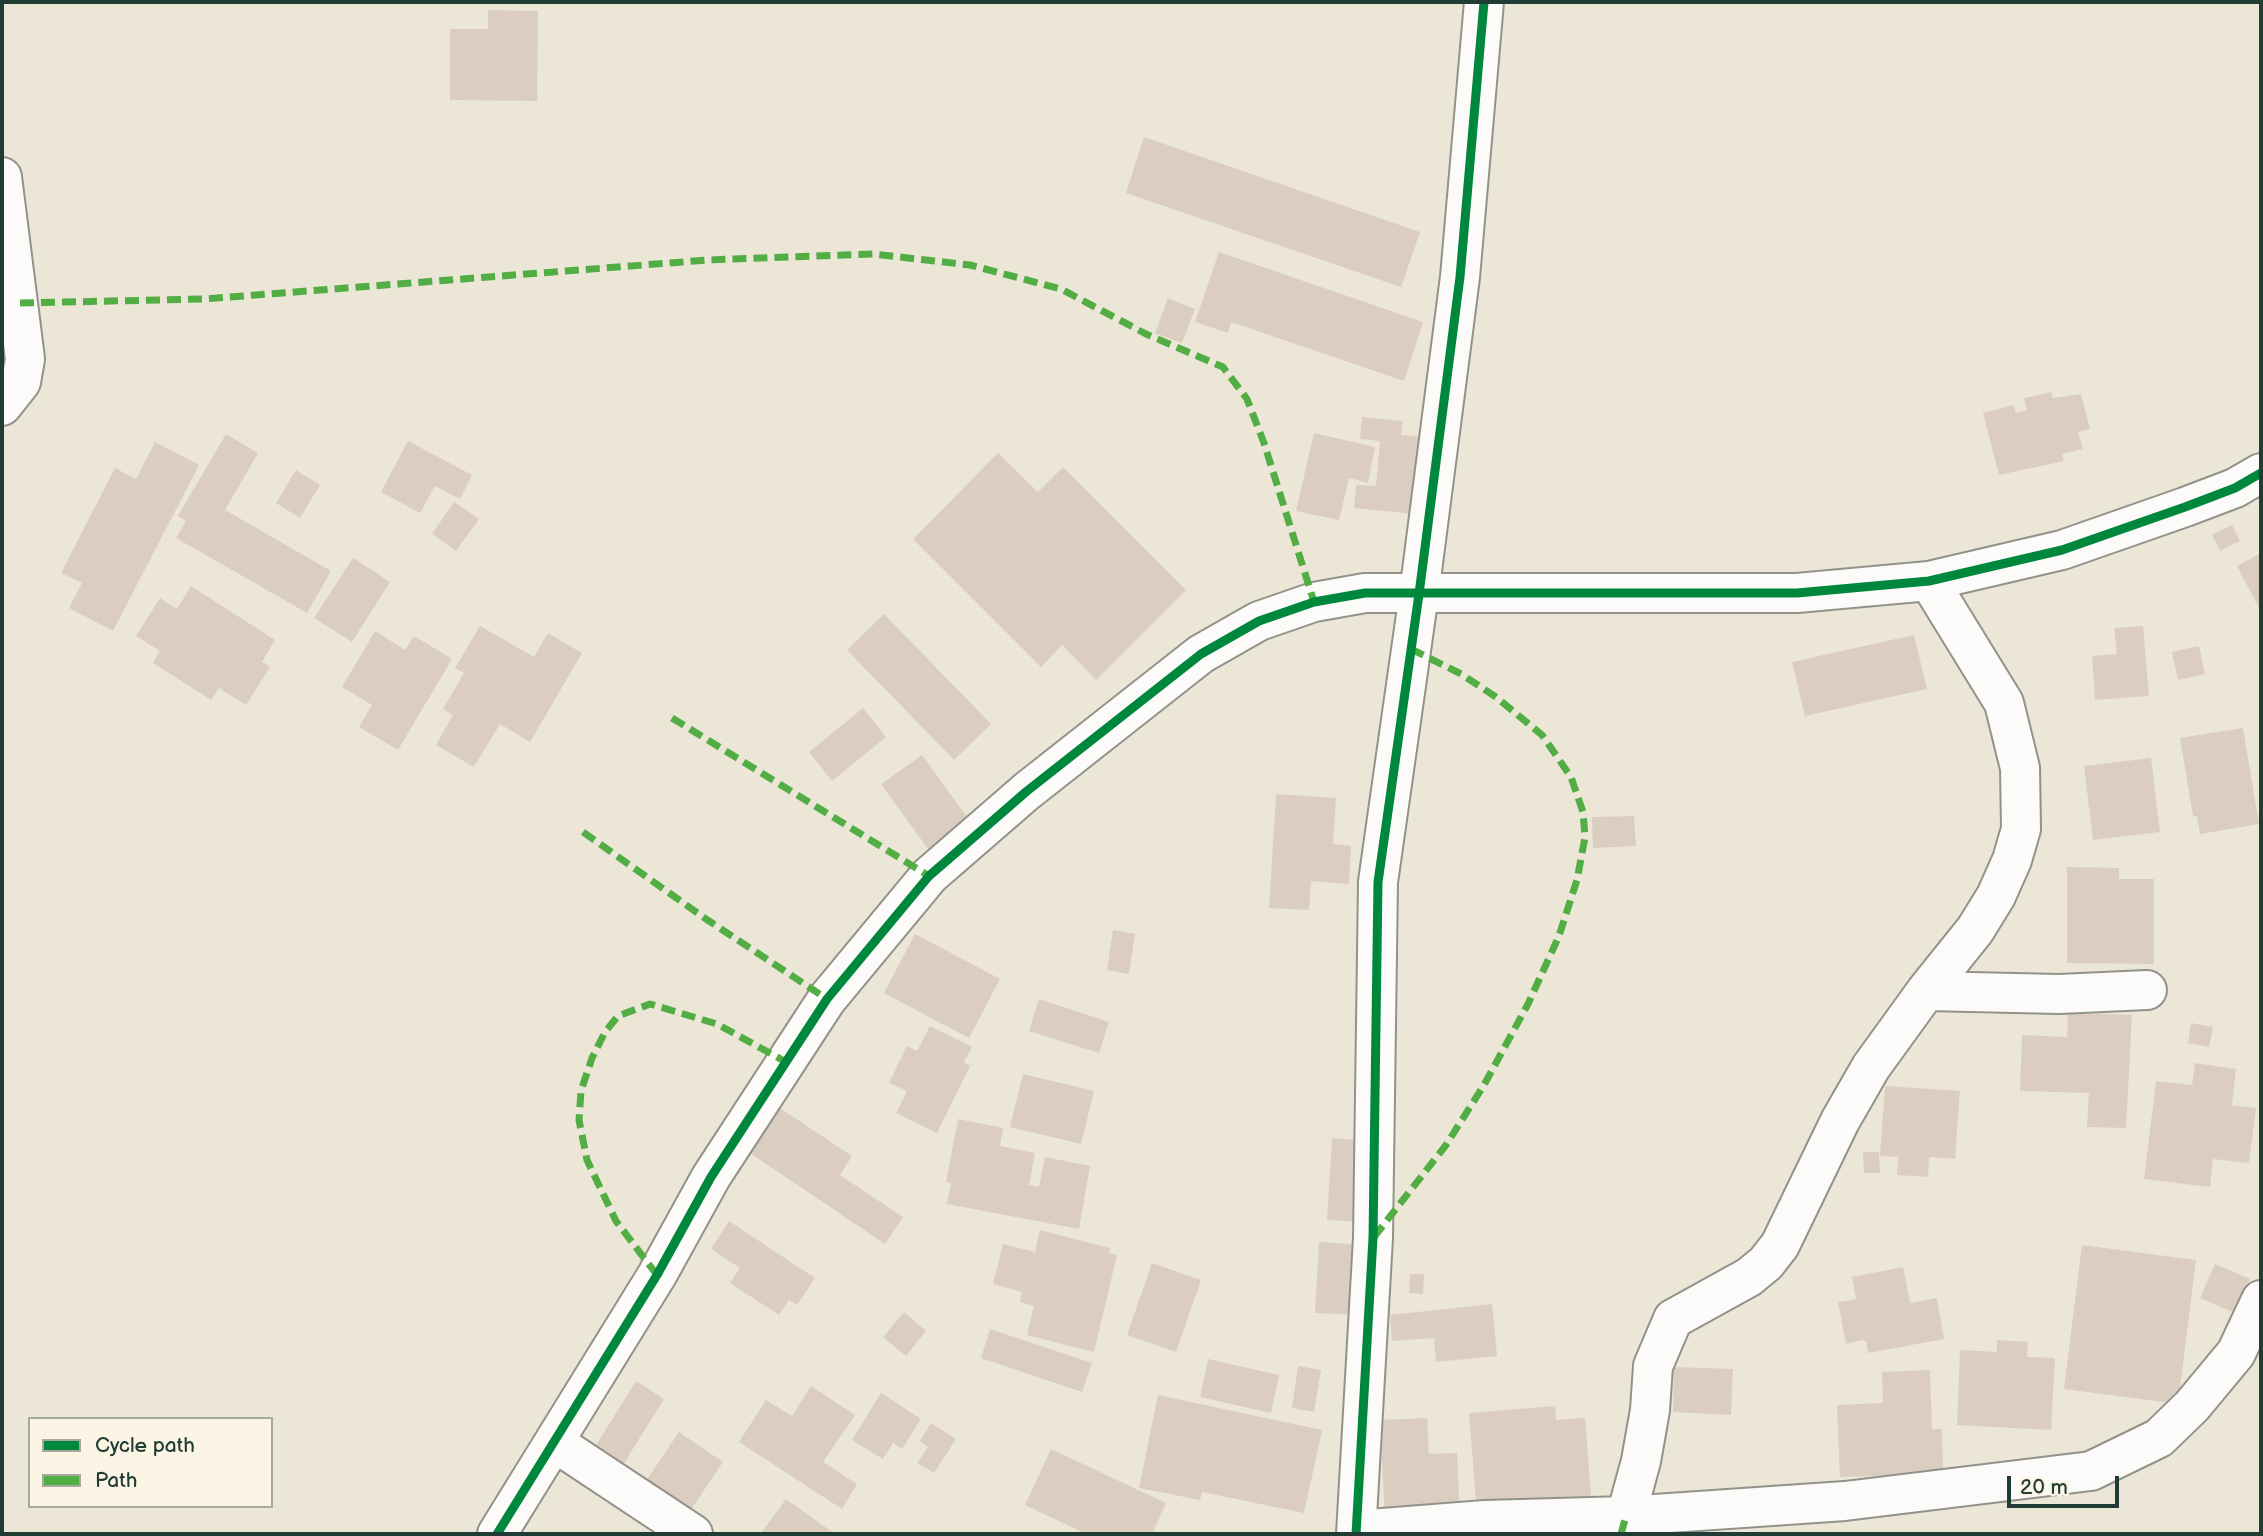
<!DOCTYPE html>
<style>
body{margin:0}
#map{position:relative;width:2263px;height:1536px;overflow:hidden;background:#ece6d7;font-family:"Balsamiq Sans",sans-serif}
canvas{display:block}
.frame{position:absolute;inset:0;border:4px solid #1f3d34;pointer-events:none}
.legend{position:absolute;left:28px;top:1417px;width:245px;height:91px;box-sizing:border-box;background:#fcf5e5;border:2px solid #a4ab9e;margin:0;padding:9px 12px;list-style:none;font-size:21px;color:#1f3d34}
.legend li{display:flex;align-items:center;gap:14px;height:35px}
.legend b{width:35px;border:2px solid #a4ab9e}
.scale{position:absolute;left:2007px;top:1476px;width:112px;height:32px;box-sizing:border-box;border:4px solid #1f3d34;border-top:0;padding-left:9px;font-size:21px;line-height:24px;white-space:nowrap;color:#1f3d34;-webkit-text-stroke:5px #fcf5e5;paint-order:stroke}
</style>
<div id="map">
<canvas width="2263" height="1536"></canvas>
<div class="frame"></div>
<ul class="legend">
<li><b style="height:9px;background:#00873e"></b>Cycle path</li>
<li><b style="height:9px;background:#52ad45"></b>Path</li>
</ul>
<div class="scale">20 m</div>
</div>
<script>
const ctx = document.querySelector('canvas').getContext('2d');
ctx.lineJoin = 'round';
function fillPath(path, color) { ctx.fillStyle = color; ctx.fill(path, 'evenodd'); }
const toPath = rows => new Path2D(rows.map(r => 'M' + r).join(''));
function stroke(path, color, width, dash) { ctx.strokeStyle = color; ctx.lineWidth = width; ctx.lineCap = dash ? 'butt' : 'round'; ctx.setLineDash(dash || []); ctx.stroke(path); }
fillPath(toPath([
 [488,10,538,11,537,101,450,100,450,29,488,29],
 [1144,137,1420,232,1401,287,1126,193],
 [1219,252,1423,322,1404,381,1231,322,1228,333,1195,322],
 [1168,298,1195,309,1182,343,1155,333],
 [2051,392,2053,398,2081,394,2090,429,2078,432,2083,449,2062,454,2064,461,1999,475,1983,413,2013,405,2016,413,2027,410,2024,398],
 [1362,417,1403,421,1401,435,1422,437,1415,514,1354,508,1356,485,1376,486,1380,441,1360,439],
 [1314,433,1375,447,1368,483,1349,478,1339,520,1296,511],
 [226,434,258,453,225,510,331,571,307,613,176,538,186,521,178,516],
 [408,441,472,475,460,499,435,486,420,513,381,492],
 [155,442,199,465,113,631,69,608,82,583,61,573,115,468,136,479],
 [998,453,1038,492,1063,467,1186,590,1096,680,1062,645,1041,667,913,539],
 [296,470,320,485,300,518,276,503],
 [454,502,479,519,456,551,432,534],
 [2232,525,2240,541,2220,551,2212,535],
 [2261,553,2261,612,2237,566],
 [353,558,390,582,352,642,314,618],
 [191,586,275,640,262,662,270,667,246,705,219,688,211,700,153,663,160,651,136,636,160,598,177,609],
 [884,614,991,724,954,760,847,650],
 [480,626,534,657,548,633,582,653,530,742,500,724,474,767,436,745,453,715,443,709,464,673,455,668],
 [2143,626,2149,696,2095,700,2092,656,2117,654,2114,628],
 [375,631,405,650,414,636,452,659,398,750,359,727,372,705,342,687],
 [1914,635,1927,689,1805,716,1792,662],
 [2199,646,2205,674,2178,680,2172,652],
 [863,708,886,737,832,781,809,752],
 [2243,728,2259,824,2200,834,2197,816,2193,816,2180,738],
 [922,755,975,828,934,857,881,784],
 [2151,758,2160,832,2093,840,2084,766],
 [1276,794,1336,798,1333,844,1351,846,1349,884,1311,881,1309,910,1269,908],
 [1634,816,1636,846,1593,848,1592,817],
 [2067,867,2119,868,2119,879,2154,879,2154,964,2067,963],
 [1113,930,1135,934,1129,974,1107,970],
 [915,934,1000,979,969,1038,884,993],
 [1039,999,1109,1022,1099,1053,1029,1031],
 [2068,1013,2132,1015,2126,1128,2087,1127,2089,1093,2020,1091,2022,1035,2067,1037],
 [2191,1023,2213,1027,2209,1047,2188,1043],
 [930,1026,972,1047,964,1062,970,1066,937,1133,896,1113,907,1091,889,1083,907,1046,917,1051],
 [2195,1063,2236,1069,2232,1105,2256,1108,2249,1163,2213,1159,2210,1187,2144,1179,2156,1081,2192,1085],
 [1023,1074,1094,1091,1081,1144,1010,1127],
 [1885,1086,1960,1091,1955,1159,1929,1157,1928,1177,1897,1175,1898,1157,1880,1156],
 [771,1102,852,1156,840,1175,903,1217,885,1244,741,1147],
 [958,1119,1003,1128,1000,1146,1035,1153,1029,1185,1039,1187,1045,1157,1090,1166,1079,1229,947,1204,951,1183,946,1182],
 [1332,1138,1370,1141,1365,1222,1327,1220],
 [1863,1152,1879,1152,1880,1173,1864,1173],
 [729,1221,815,1278,797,1305,789,1300,779,1315,730,1283,740,1268,711,1249],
 [1040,1230,1110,1248,1109,1253,1117,1255,1094,1352,1027,1335,1034,1306,1020,1302,1022,1292,993,1284,1003,1244,1035,1252],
 [1319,1242,1364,1245,1361,1315,1315,1313],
 [2082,1245,2196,1260,2178,1404,2064,1389],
 [1152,1263,1201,1280,1176,1352,1127,1335],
 [2215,1264,2250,1279,2235,1313,2200,1298],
 [1903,1267,1910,1303,1937,1298,1944,1339,1868,1353,1866,1342,1863,1340,1846,1344,1838,1302,1856,1299,1852,1277],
 [1410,1274,1424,1274,1423,1294,1409,1293],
 [1492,1304,1497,1356,1436,1362,1434,1338,1392,1341,1390,1315],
 [904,1312,926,1331,906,1356,883,1337],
 [990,1329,1092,1363,1082,1392,981,1358],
 [1997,1340,2028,1342,2027,1357,2055,1358,2051,1430,1957,1425,1960,1350,1997,1352],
 [1208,1359,1279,1375,1271,1413,1200,1397],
 [1298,1366,1321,1370,1314,1412,1292,1408],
 [1674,1367,1733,1369,1731,1415,1673,1412],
 [1930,1370,1932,1429,1942,1429,1943,1474,1840,1477,1837,1405,1883,1403,1882,1372],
 [636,1381,664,1399,616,1476,588,1458],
 [811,1386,855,1415,823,1462,857,1484,842,1509,739,1442,766,1400,792,1416],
 [881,1393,921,1419,902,1449,893,1443,883,1459,852,1440],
 [1158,1395,1322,1430,1304,1513,1202,1492,1200,1500,1139,1488],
 [1555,1406,1556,1420,1585,1418,1592,1507,1477,1515,1469,1413],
 [1427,1418,1429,1454,1457,1453,1460,1516,1385,1519,1380,1420],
 [931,1423,956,1439,934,1473,917,1463,928,1447,920,1441],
 [679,1432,723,1462,690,1511,646,1481],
 [1051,1449,1166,1503,1152,1534,1086,1534,1025,1505],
 [786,1499,832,1532,830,1534,766,1534,762,1532]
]), '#dbcec1');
const street = toPath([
 [2,177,25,359,21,382,2,406],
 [1926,991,2059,994,2147,990],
 [554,1442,693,1534],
 [1626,1516,1641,1461,1650,1410,1653,1366,1673,1319,1749,1277,1766,1263,1780,1245,1840,1121,1871,1067,1926,991,1975,930,1996,896,2012,860,2021,829,2020,768,2004,703,1929,581],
 [1357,1530,1485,1520,1626,1516,1845,1501,2091,1471,2159,1438,2192,1406,2236,1353,2261,1300],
 [497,1534,657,1275,711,1177,827,999,929,876,1027,791,1201,654,1259,621,1314,602,1365,593,1797,593,1929,581,2062,550,2185,507,2235,488,2261,473],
 [1356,1534,1373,1238,1378,882,1419,594,1460,277,1484,2]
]);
stroke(street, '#91938a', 42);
stroke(street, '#fcfbf9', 38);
stroke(toPath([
 [20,303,204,299,708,260,873,254,970,265,1061,289,1146,334,1223,367,1247,399,1264,443,1314,602],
 [672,718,929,876],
 [583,832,706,919,827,999],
 [1374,1237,1446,1145,1484,1085,1528,1004,1559,936,1577,880,1585,837,1583,812,1571,777,1542,735,1496,697,1461,674,1411,649],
 [657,1275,616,1221,587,1160,579,1120,581,1091,592,1058,605,1032,618,1016,650,1004,717,1024,786,1062],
 [1621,1534,1626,1516]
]), '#52ad45', 7, [14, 7]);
stroke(toPath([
 [497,1534,657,1275,711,1177,827,999,929,876,1027,791,1201,654,1259,621,1314,602,1365,593,1797,593,1929,581,2062,550,2185,507,2235,488,2261,473],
 [1356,1534,1373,1238,1378,882,1419,594,1460,277,1484,2]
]), '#00873e', 9);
</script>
